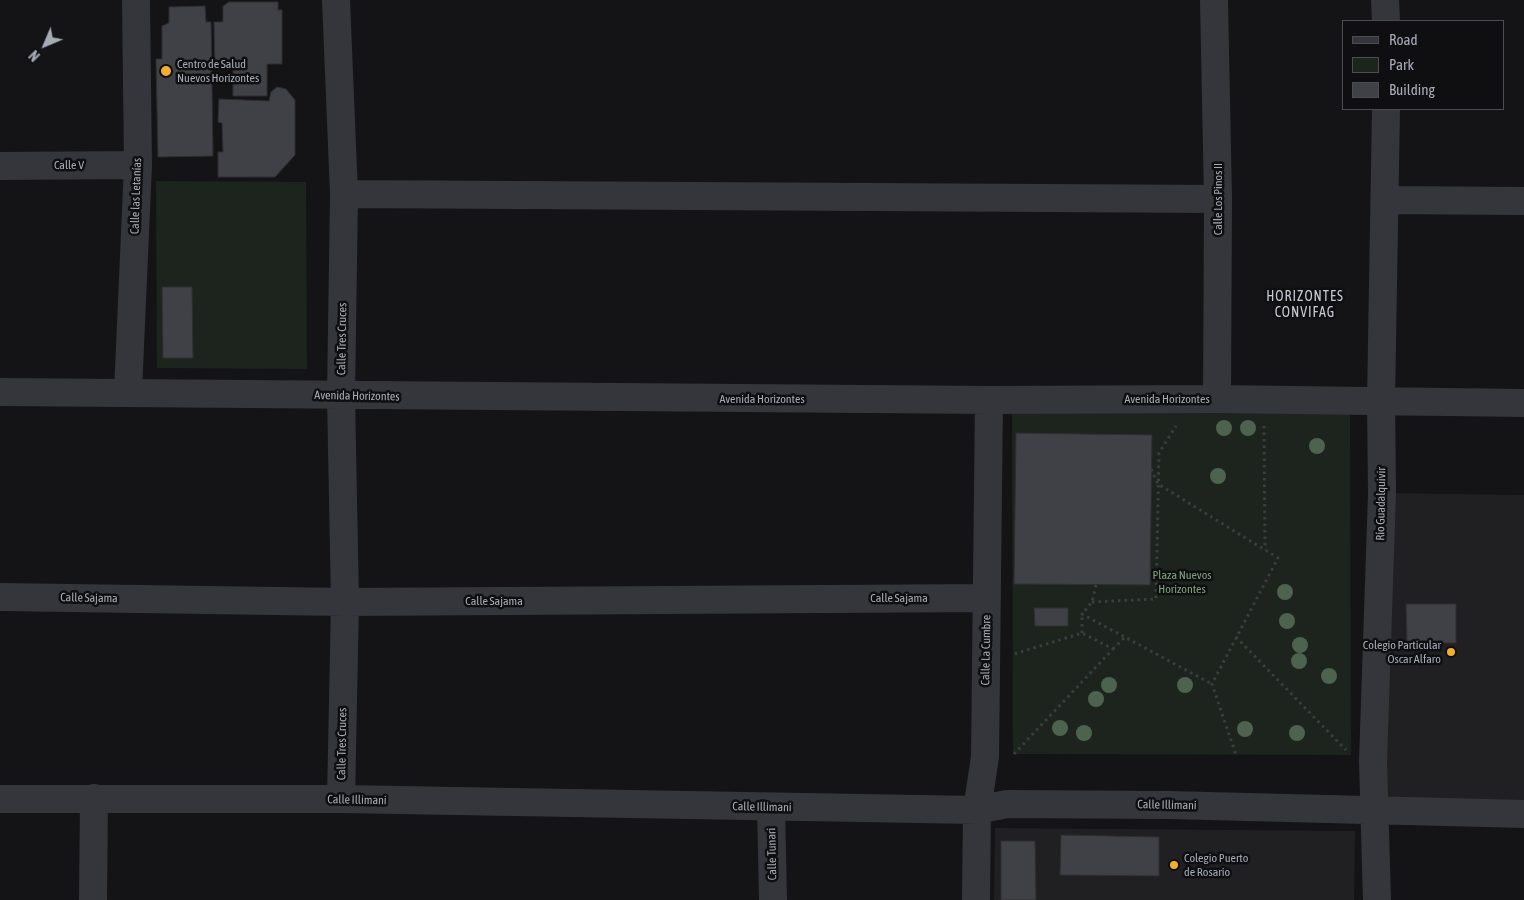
<!DOCTYPE html>
<meta charset="utf-8">
<style>
body{margin:0}
#map{position:relative;width:1524px;height:900px;overflow:hidden;background:#141416;font-family:"Asap Condensed",sans-serif}
canvas{display:block}
.legend{position:absolute;left:1342px;top:20px;width:162px;height:90px;box-sizing:border-box;background:#0f0f11;border:1px solid #4b4d53;margin:0;padding:6px 9px;list-style:none;font-size:15px;color:#a6abb7}
.legend li{display:flex;align-items:center;gap:10px;height:25px}
.legend b{width:25px;border:1px solid #4b4d53}
.north{position:absolute;left:20px;top:20px;width:50px;height:50px;-webkit-text-stroke:4px #0f0f11;paint-order:stroke;rotate:225deg;font-size:14px;font-weight:700;line-height:20px;text-align:center;color:#a6abb7}
.north::after{content:'';display:block;margin:auto;width:18px;height:22px;background:#a6abb7;clip-path:polygon(50% 0,100% 100%,50% 72%,0 100%)}
</style>
<div id="map">
<canvas width="1524" height="900"></canvas>
<ul class="legend">
<li><b style="height:6px;background:#35363b"></b>Road</li>
<li><b style="height:14px;background:#1c241d"></b>Park</li>
<li><b style="height:14px;background:#404146"></b>Building</li>
</ul>
<div class="north">N</div>
</div>
<script>
const ctx = document.querySelector('canvas').getContext('2d');
ctx.lineJoin = 'round';
function fillPath(path, color) { ctx.fillStyle = color; ctx.fill(path, 'evenodd'); }
const toPath = rows => new Path2D(rows.map(r => 'M' + r).join(''));
function stroke(path, color, width, dash) { ctx.strokeStyle = color; ctx.lineWidth = width; ctx.lineCap = dash ? 'butt' : 'round'; ctx.setLineDash(dash || []); ctx.stroke(path); }
function write(font, color, halo, rows, align = 'center') {
  ctx.font = font + ' "Asap Condensed",sans-serif'; ctx.lineWidth = 5; ctx.setLineDash([]); ctx.textBaseline = 'middle'; ctx.strokeStyle = halo; ctx.fillStyle = color; for (const [text, x, y, turn = 0] of rows) {
    ctx.save(); ctx.translate(x, y); ctx.rotate((+turn || 0) * Math.PI / 180); ctx.textAlign = isNaN(turn) ? turn : align; if (halo) ctx.strokeText(text, 0, 0); ctx.fillText(text, 0, 0); ctx.restore();
  }
}
fillPath(toPath([
 [1382,493,1524,495,1524,814,1375,809],
 [995,828,1355,831,1354,900,994,900]
]), '#202023');
fillPath(toPath([
 [156,181,306,182,307,369,157,368],
 [1012,407,1350,408,1351,755,1013,754]
]), '#1c241d');
const building = toPath([
 [229,2,278,2,278,10,282,10,282,64,267,64,267,96,233,96,233,66,215,67,214,22,223,22,223,6,229,2],
 [205,6,206,22,211,22,213,156,158,157,156,59,162,59,162,26,169,23,169,7,205,6],
 [277,87,286,89,295,100,295,155,275,177,218,177,218,152,223,152,222,123,218,122,219,99,269,101,271,92,277,87],
 [162,287,192,287,193,358,163,358,162,287],
 [1016,433,1152,435,1150,585,1014,584,1016,433],
 [1406,604,1456,604,1456,643,1407,643,1406,604],
 [1034,608,1068,608,1068,626,1035,626,1034,608],
 [1061,835,1159,837,1159,876,1060,875,1061,835],
 [1001,841,1035,841,1036,900,1001,900,1001,841]
]);
fillPath(building, '#404146');
stroke(building, '#2e2e32', 1);
stroke(toPath([
 [1264,426,1265,550],
 [1151,469,1158,484,1278,558,1212,684,1236,755],
 [1096,585,1092,602,1082,614,1212,684],
 [1092,602,1156,599,1159,453,1176,426],
 [1082,633,1082,614],
 [1236,637,1346,750],
 [1113,649,1125,637],
 [1014,754,1113,649,1082,633,1014,654]
]), '#3b3d42', 3, [2.5, 4]);
stroke(toPath([
 [336,0,344,194,341,396,345,602,341,799],
 [1214,0,1218,199,1217,399],
 [1385,0,1386,21],
 [0,166,138,165],
 [344,194,1218,199],
 [1386,200,1524,201],
 [0,392,989,400,1217,399,1524,403],
 [128,392,138,165,136,0],
 [0,597,345,602,987,598],
 [0,799,341,799,977,810,1007,804,1169,805,1524,814],
 [771,807,773,900],
 [93,900,94,798],
 [976,900,977,810,985,757,989,400],
 [1377,900,1373,761,1382,493,1381,401,1386,109]
]), '#35363b', 28);
ctx.fillStyle = '#4d624f';
for (const [x, y] of [
 [1224,428],
 [1248,428],
 [1317,446],
 [1218,476],
 [1285,592],
 [1287,621],
 [1300,645],
 [1299,661],
 [1329,676],
 [1109,685],
 [1185,685],
 [1096,699],
 [1060,728],
 [1245,729],
 [1084,733],
 [1297,733]
]) { ctx.beginPath(); ctx.arc(x, y, 8, 0, 2 * Math.PI); ctx.fill(); }
for (const [x, y, r, color] of [
 [166,71,6,"#f5af2e"],
 [1451,652,5,"#f5af2e"],
 [1174,865,5,"#f5af2e"]
]) { const dot = new Path2D(); dot.arc(x, y, r, 0, 2 * Math.PI); ctx.fillStyle = color; ctx.fill(dot); stroke(dot, '#0f0f11', 2); }
write('12px', '#a6abb7', '#0f0f11', [
 ["Centro de Salud",177,64],
 ["Nuevos Horizontes",177,78],
 ["Colegio Particular",1441,645,"right"],
 ["Oscar Alfaro",1441,659,"right"],
 ["Colegio Puerto",1184,858],
 ["de Rosario",1184,872]
], 'left');
write('12px', '#a6abb7', '#0f0f11', [
 ["Calle V",69,165],
 ["Calle las Letanías",136,196,-88],
 ["Calle Los Pinos II",1218,199,-90],
 ["Calle Tres Cruces",342,339,-89],
 ["Avenida Horizontes",357,396,1],
 ["Avenida Horizontes",762,399],
 ["Avenida Horizontes",1167,399],
 ["Río Guadalquivir",1381,504,-89],
 ["Calle Sajama",89,598,1],
 ["Calle Sajama",899,598],
 ["Calle Sajama",494,601],
 ["Calle La Cumbre",986,650,-89],
 ["Calle Tres Cruces",342,744,-89],
 ["Calle Illimani",357,800,1],
 ["Calle Illimani",1167,805,1],
 ["Calle Illimani",762,807,1],
 ["Calle Tunari",772,854,-91]
]);
write('12px', '#7ca27e', '#0f0f11', [
 ["Plaza Nuevos",1182,575],
 ["Horizontes",1182,589]
]);
ctx.letterSpacing = '1px';
write('14px', '#c7cad3', '#0f0f11', [
 ["HORIZONTES",1305,297],
 ["CONVIFAG",1305,313]
]);
ctx.letterSpacing = '0px';
</script>
